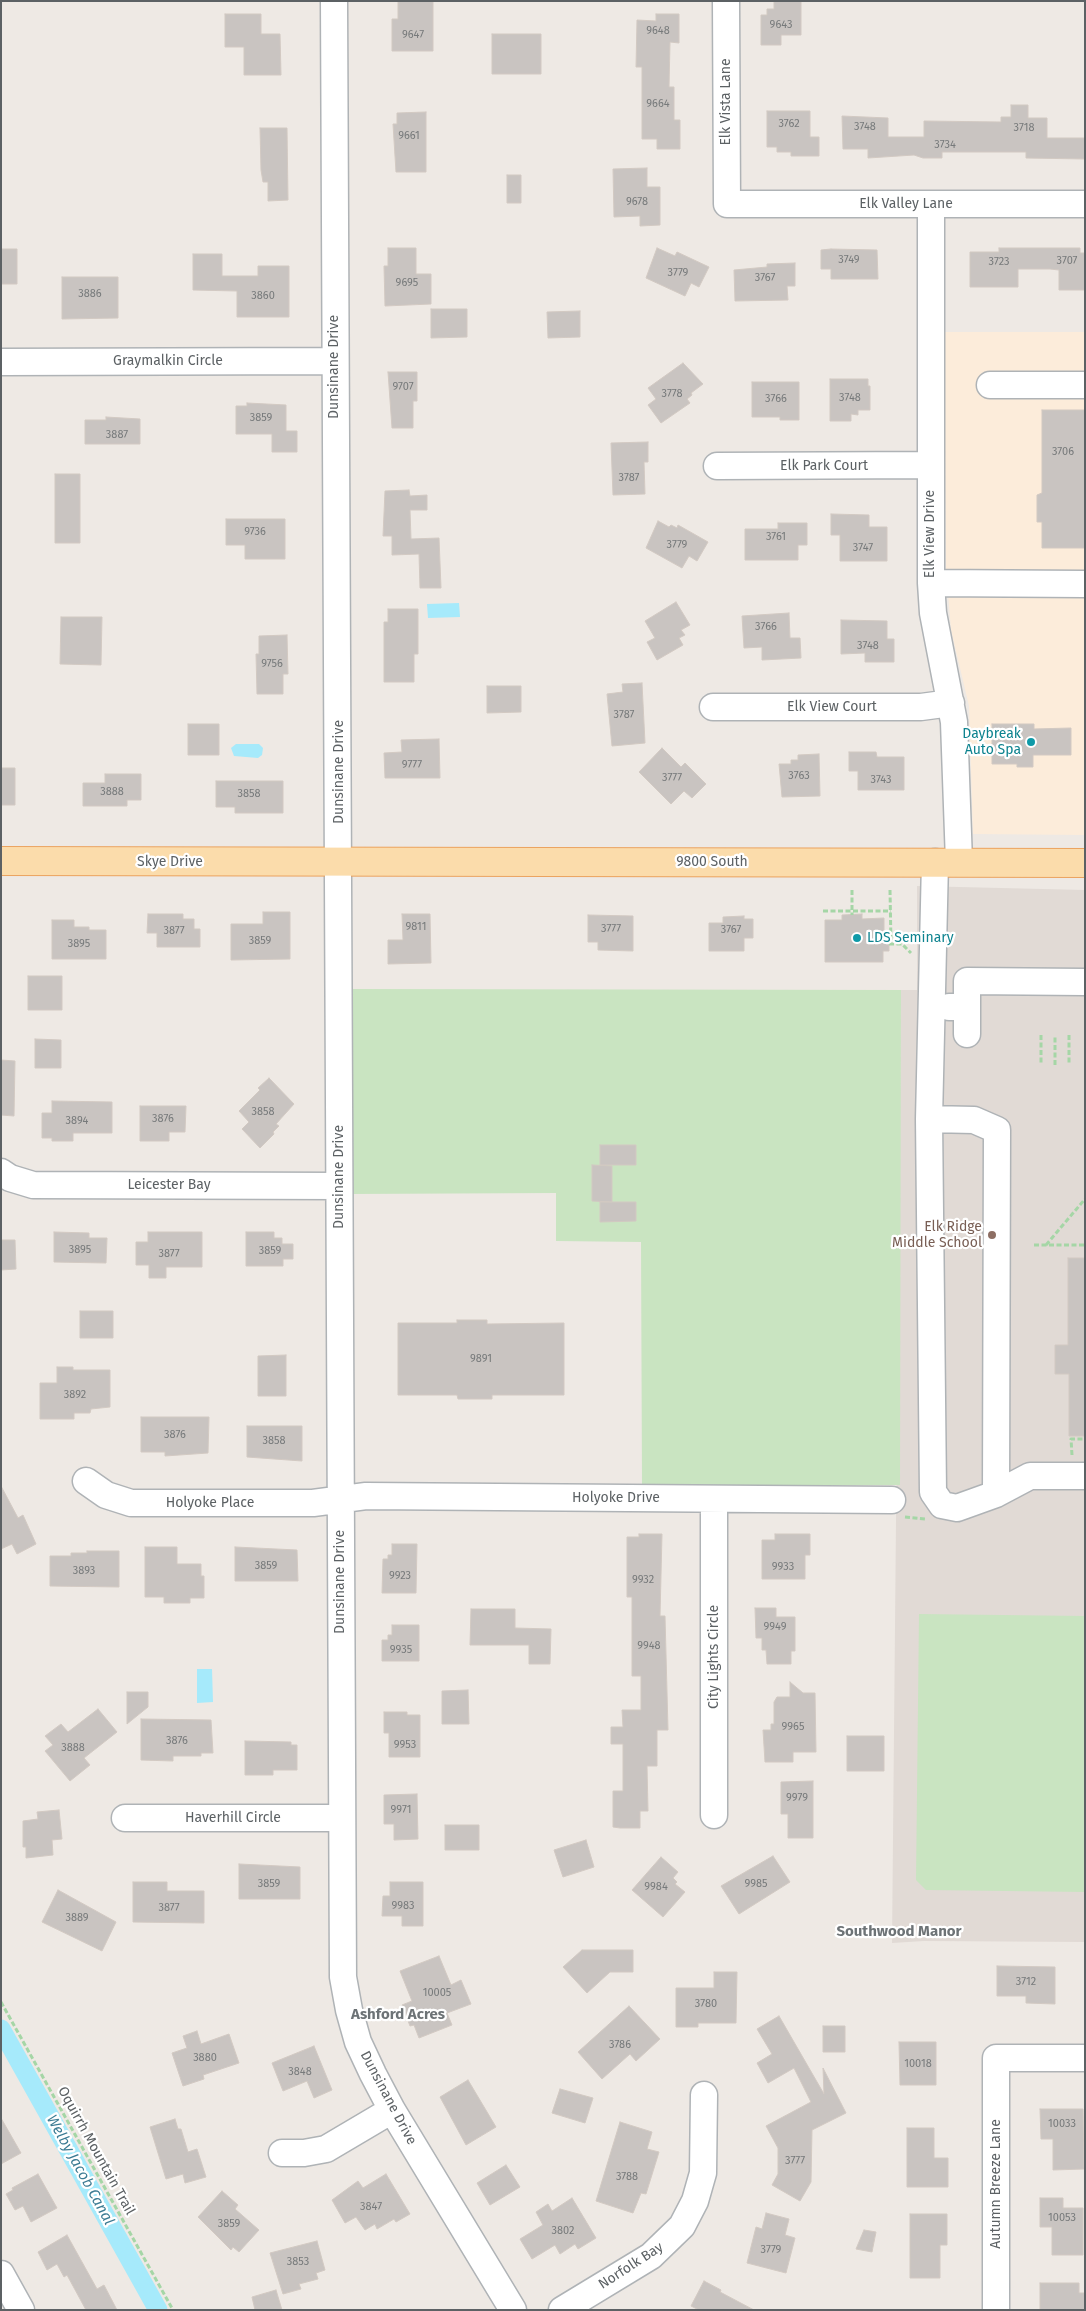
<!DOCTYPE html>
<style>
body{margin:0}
#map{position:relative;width:1086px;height:2311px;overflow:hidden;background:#eee9e4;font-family:"Fira Sans",sans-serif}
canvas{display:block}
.frame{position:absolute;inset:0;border:2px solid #5c6164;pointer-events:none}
</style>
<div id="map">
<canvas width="1086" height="2311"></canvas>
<div class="frame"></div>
</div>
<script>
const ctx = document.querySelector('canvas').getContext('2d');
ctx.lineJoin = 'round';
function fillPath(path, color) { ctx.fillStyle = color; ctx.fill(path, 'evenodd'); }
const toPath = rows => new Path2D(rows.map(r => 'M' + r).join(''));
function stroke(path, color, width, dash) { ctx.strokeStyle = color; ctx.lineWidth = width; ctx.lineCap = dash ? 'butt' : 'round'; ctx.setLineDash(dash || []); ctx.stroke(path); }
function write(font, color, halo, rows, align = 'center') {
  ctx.font = font + ' "Fira Sans",sans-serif'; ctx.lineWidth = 4.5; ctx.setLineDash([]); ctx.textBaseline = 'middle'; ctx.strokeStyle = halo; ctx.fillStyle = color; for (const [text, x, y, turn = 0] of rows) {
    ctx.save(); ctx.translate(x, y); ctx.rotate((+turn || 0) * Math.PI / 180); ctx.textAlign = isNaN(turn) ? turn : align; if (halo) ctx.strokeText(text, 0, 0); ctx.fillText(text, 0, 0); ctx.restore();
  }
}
fillPath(toPath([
 [944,332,1085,332,1085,835,973,834,969,706,951,630,946,568]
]), '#fcecda');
fillPath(toPath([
 [917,886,1085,890,1085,1942,924,1941,892,1943,901,990,917,990]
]), '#e1dad5');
fillPath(toPath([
 [350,989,901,990,900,1485,642,1486,641,1242,556,1241,556,1193,349,1194],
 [919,1614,1085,1616,1085,1892,926,1890,916,1880]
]), '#c9e4c1');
fillPath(toPath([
 [459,603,460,617,428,618,427,604],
 [236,744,259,744,263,748,262,755,258,758,234,756,231,748],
 [197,1669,212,1669,213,1702,197,1703]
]), '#a6eafb');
stroke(toPath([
 [1,2029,158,2310]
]), '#a6eafb', 19);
const building = toPath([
 [398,1,433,1,433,51,392,51,392,19,398,19,398,1],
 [774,1,801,1,801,35,781,35,781,45,761,45,761,15,767,15,767,9,774,9,774,1],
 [225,14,261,14,261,34,280,34,281,75,244,75,244,47,225,47,225,14],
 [656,14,679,14,679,43,670,42,669,87,674,87,674,120,680,120,680,149,657,149,657,139,642,139,642,67,636,67,637,20,656,21,656,14],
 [492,34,541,34,541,74,492,74,492,34],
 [1011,105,1028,105,1028,118,1047,118,1047,138,1085,138,1085,159,1026,158,1026,152,942,152,942,158,923,158,914,155,868,158,868,149,843,149,842,116,888,118,888,137,924,137,924,121,1001,122,1001,117,1011,117,1011,105],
 [767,111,810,111,810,137,819,137,819,156,791,156,791,152,777,152,777,147,767,147,767,111],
 [426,112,426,172,396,172,393,124,397,124,397,113,426,112],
 [260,128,287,128,288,200,268,201,268,182,263,182,261,170,260,128],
 [647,168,647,187,660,187,660,225,640,226,640,216,614,217,613,169,647,168],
 [507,175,521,175,521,203,507,203,507,175],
 [388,248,416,248,416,274,431,274,431,304,385,306,384,266,388,266,388,248],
 [657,248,675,256,677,252,709,267,699,287,691,283,685,296,646,278,657,248],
 [999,248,1080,248,1080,253,1085,253,1085,290,1059,290,1059,270,1050,269,1018,269,1018,287,970,287,970,252,999,252,999,248],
 [1,249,17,249,17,284,1,284,1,249],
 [831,249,877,250,878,279,831,279,831,269,821,269,821,250,831,249],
 [193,254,222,254,222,276,258,276,258,266,289,266,289,317,237,317,237,291,193,290,193,254],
 [795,263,795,286,787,286,788,300,735,301,734,270,767,267,767,264,795,263],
 [62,277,118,277,118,318,62,319,62,277],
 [431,309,467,309,467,337,431,338,431,309],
 [580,311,580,337,548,338,547,312,580,311],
 [683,363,703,384,691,393,692,395,687,399,690,403,661,423,648,405,656,399,648,388,683,363],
 [388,372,417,372,417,401,413,401,413,428,392,428,388,372],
 [830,379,868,379,868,386,870,386,870,410,858,410,858,415,851,414,851,421,830,421,830,379],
 [752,382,799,382,799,420,780,420,780,417,752,417,752,382],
 [247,403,286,405,286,431,297,431,297,452,272,452,272,434,236,434,236,406,247,406,247,403],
 [1042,410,1085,410,1085,548,1042,548,1042,522,1037,522,1037,495,1042,493,1042,410],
 [106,417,140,419,140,444,85,444,85,420,106,420,106,417],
 [648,442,648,462,644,462,645,494,613,495,611,443,648,442],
 [55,474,80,474,80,543,55,543,55,474],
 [409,490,410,496,427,495,427,510,410,510,411,539,439,538,441,588,420,588,419,554,392,555,392,536,383,536,385,491,409,490],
 [831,514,869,515,869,527,887,527,887,561,840,561,840,535,831,535,831,514],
 [226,519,285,519,285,559,245,559,245,545,226,545,226,519],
 [658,521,669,527,671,525,677,528,678,525,708,542,697,561,689,556,682,568,646,548,658,521],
 [778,523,807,523,807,545,798,545,798,560,745,560,745,529,778,529,778,523],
 [676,602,690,625,681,630,685,635,679,638,683,645,657,660,647,642,655,638,645,621,676,602],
 [388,609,418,609,418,654,414,654,414,682,384,682,384,622,388,622,388,609],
 [789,613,790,638,800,638,801,658,762,660,762,647,744,648,742,616,789,613],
 [61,617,102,617,101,665,60,664,61,617],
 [841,620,887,621,887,639,894,639,894,662,865,662,865,653,841,654,841,620],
 [287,635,288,674,283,674,283,694,257,694,256,654,259,654,259,636,287,635],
 [642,683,645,743,612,746,607,694,623,692,622,684,642,683],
 [487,686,521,686,521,712,487,713,487,686],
 [188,724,219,724,219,755,188,755,188,724],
 [992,724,1034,724,1034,729,1071,728,1071,755,1033,755,1033,767,1017,767,1017,764,992,764,992,724],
 [439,739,440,778,385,778,384,753,402,752,401,740,439,739],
 [662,748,681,767,685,763,706,784,692,798,684,791,671,804,639,772,662,748],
 [849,752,876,752,877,757,904,757,904,790,858,790,858,771,849,771,849,752],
 [819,754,820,796,782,797,779,764,791,764,791,760,798,760,798,755,819,754],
 [1,768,15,768,15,805,1,805,1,768],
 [105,774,141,774,141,800,127,800,127,806,83,806,83,783,105,783,105,774],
 [216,781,283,781,283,813,235,813,235,807,216,807,216,781],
 [263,912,290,912,290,959,231,960,231,924,263,924,263,912],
 [148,914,183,914,183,919,194,919,194,929,200,929,200,947,157,947,157,933,147,933,148,914],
 [402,914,430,914,431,963,388,964,388,940,403,940,402,914],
 [862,914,862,919,884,918,884,931,889,931,889,951,883,951,883,962,825,962,825,920,842,920,842,915,862,914],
 [588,915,633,916,633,951,598,950,598,942,588,942,588,915],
 [744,916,744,919,753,919,753,938,744,938,744,951,709,951,709,923,723,923,723,917,744,916],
 [52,920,74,920,74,927,89,927,89,930,106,930,106,959,52,959,52,920],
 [28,976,62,976,62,1010,28,1010,28,976],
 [35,1039,61,1040,61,1068,35,1068,35,1039],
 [1,1060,15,1061,14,1116,1,1115,1,1060],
 [269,1078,294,1104,276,1124,279,1126,273,1132,274,1134,260,1148,242,1129,249,1122,239,1111,260,1090,258,1088,269,1078],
 [52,1101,112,1102,112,1133,73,1133,73,1141,52,1141,52,1138,42,1138,42,1113,52,1113,52,1101],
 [140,1106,186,1106,185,1132,169,1132,169,1141,140,1141,140,1106],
 [600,1145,636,1145,636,1165,600,1165,600,1145],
 [592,1165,612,1166,612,1202,592,1201,592,1165],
 [600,1202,636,1202,636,1221,600,1222,600,1202],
 [54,1232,89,1233,89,1238,107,1238,106,1263,54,1262,54,1232],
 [148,1232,202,1232,202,1267,166,1267,166,1278,149,1278,149,1265,136,1265,136,1242,148,1242,148,1232],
 [246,1232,274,1232,274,1238,282,1238,282,1244,293,1244,293,1259,283,1259,283,1266,246,1266,246,1232],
 [1,1240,15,1240,16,1269,1,1270,1,1240],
 [1068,1258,1085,1258,1085,1436,1069,1436,1069,1374,1055,1374,1055,1345,1068,1345,1068,1258],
 [80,1311,113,1311,113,1338,80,1338,80,1311],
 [457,1320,487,1320,487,1324,564,1323,564,1395,492,1395,492,1399,458,1399,457,1395,398,1395,398,1323,457,1323,457,1320],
 [286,1355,286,1396,258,1396,258,1356,286,1355],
 [57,1367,73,1367,73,1370,110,1370,110,1407,91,1409,90,1413,74,1413,74,1419,40,1419,40,1383,57,1383,57,1367],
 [141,1417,209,1417,208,1453,165,1456,165,1452,141,1452,141,1417],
 [247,1426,302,1426,302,1461,247,1457,247,1426],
 [1,1486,18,1518,23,1515,36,1544,17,1554,12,1544,1,1549,1,1486],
 [639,1534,662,1534,660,1616,665,1616,668,1730,657,1730,657,1766,647,1766,648,1811,640,1811,640,1828,620,1828,613,1827,613,1791,623,1791,623,1744,611,1744,611,1727,623,1727,622,1710,641,1710,641,1676,632,1676,632,1597,627,1597,627,1537,639,1537,639,1534],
 [775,1534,810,1534,810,1555,805,1555,805,1579,762,1579,762,1540,775,1540,775,1534],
 [392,1544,417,1544,416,1593,382,1593,383,1559,388,1559,388,1555,392,1555,392,1544],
 [145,1547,177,1547,177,1564,201,1564,201,1576,204,1576,204,1598,190,1598,190,1603,164,1603,164,1597,145,1597,145,1547],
 [235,1547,297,1550,298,1581,235,1581,235,1547],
 [87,1551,119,1551,119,1587,50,1586,50,1556,71,1556,71,1553,87,1553,87,1551],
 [755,1608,776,1608,776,1617,795,1617,795,1651,791,1651,791,1664,767,1664,766,1650,762,1650,762,1638,756,1638,755,1608],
 [471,1609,515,1609,515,1628,551,1629,550,1664,529,1664,529,1645,470,1645,471,1609],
 [392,1625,419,1625,419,1661,382,1661,382,1640,388,1640,388,1635,392,1635,392,1625],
 [790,1682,803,1693,815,1693,816,1752,793,1752,793,1762,765,1762,763,1730,771,1730,771,1724,774,1724,774,1702,777,1697,790,1697,790,1682],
 [468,1690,469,1724,442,1724,442,1691,468,1690],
 [127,1692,148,1692,148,1707,127,1724,127,1692],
 [98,1709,117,1732,84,1758,90,1765,70,1781,45,1751,53,1745,45,1736,61,1724,68,1732,98,1709],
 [384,1712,407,1712,407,1715,420,1715,420,1757,389,1757,389,1733,384,1733,384,1712],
 [141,1719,211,1720,213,1753,201,1753,201,1756,173,1756,173,1761,141,1760,141,1719],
 [847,1736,884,1736,884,1771,847,1771,847,1736],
 [245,1741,291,1742,291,1745,297,1745,297,1770,273,1770,273,1775,245,1775,245,1741],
 [813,1781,813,1838,788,1838,788,1814,781,1814,781,1782,813,1781],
 [417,1794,418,1839,394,1840,394,1824,384,1824,384,1795,417,1794],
 [59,1810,62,1839,52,1840,53,1855,26,1858,26,1847,23,1847,23,1821,38,1819,37,1812,59,1810],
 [445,1825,479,1825,479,1850,445,1850,445,1825],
 [586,1840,594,1867,563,1877,554,1850,586,1840],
 [773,1856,790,1882,739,1914,721,1886,773,1856],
 [661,1857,678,1872,673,1878,677,1882,675,1884,685,1892,663,1917,632,1890,661,1857],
 [239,1864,300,1867,300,1899,239,1899,239,1864],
 [133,1882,167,1882,167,1891,204,1891,204,1923,133,1922,133,1882],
 [390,1882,423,1882,423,1926,402,1926,402,1916,382,1916,383,1896,390,1896,390,1882],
 [58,1890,116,1922,102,1951,42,1922,58,1890],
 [582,1950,633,1950,633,1972,610,1972,587,1993,563,1967,582,1950],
 [439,1956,451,1985,461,1980,471,2004,447,2013,452,2025,419,2038,414,2025,410,2026,402,2005,412,2001,400,1971,439,1956],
 [997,1966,1055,1967,1055,2004,1026,2003,1026,1996,997,1996,997,1966],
 [714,1972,737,1972,736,2023,698,2023,698,2027,676,2027,676,1988,714,1988,714,1972],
 [629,2006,660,2039,636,2061,630,2054,602,2079,578,2052,629,2006],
 [779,2016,824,2094,823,2068,846,2113,812,2130,811,2182,800,2201,772,2185,778,2174,778,2148,766,2126,811,2102,794,2068,768,2083,757,2063,772,2054,757,2029,779,2016],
 [823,2026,845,2026,845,2052,823,2052,823,2026],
 [197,2031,201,2044,229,2034,239,2063,203,2075,204,2079,183,2086,172,2053,187,2048,183,2036,197,2031],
 [899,2042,936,2042,936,2085,900,2085,899,2042],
 [314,2046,332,2090,314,2098,307,2081,283,2091,272,2063,314,2046],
 [468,2080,496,2127,466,2145,440,2097,468,2080],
 [560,2089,593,2098,585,2123,552,2113,560,2089],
 [1040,2109,1083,2109,1084,2169,1053,2170,1053,2139,1041,2139,1040,2109],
 [1,2118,21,2153,1,2164,1,2118],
 [175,2119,178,2129,181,2129,188,2152,197,2149,206,2177,185,2183,183,2174,166,2179,150,2127,175,2119],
 [620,2122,652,2132,647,2149,659,2152,646,2194,641,2193,633,2213,596,2201,620,2122],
 [907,2128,934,2128,934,2158,948,2158,948,2187,907,2187,907,2128],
 [506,2165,520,2187,490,2205,477,2183,506,2165],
 [38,2174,57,2208,31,2222,23,2206,15,2210,6,2194,13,2190,12,2188,38,2174],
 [386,2174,410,2214,396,2222,394,2219,377,2229,375,2224,365,2230,356,2217,345,2223,332,2200,358,2181,363,2188,386,2174],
 [222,2191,238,2205,235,2209,259,2230,239,2252,233,2247,231,2250,198,2217,222,2191],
 [572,2198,596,2238,578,2249,575,2244,560,2254,555,2245,532,2259,520,2239,543,2225,536,2212,548,2204,552,2211,572,2198],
 [1040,2198,1063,2198,1063,2208,1083,2208,1083,2255,1052,2255,1052,2227,1040,2227,1040,2198],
 [766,2213,789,2219,785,2235,795,2238,786,2273,747,2263,756,2227,762,2229,766,2213],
 [910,2214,947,2214,947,2245,940,2245,940,2278,910,2278,910,2214],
 [864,2230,876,2232,872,2252,856,2249,864,2230],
 [67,2235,97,2289,104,2285,117,2310,86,2310,67,2275,64,2277,57,2264,47,2270,38,2252,67,2235],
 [317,2241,325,2270,316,2273,318,2279,299,2284,301,2289,283,2294,270,2253,317,2241],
 [704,2281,721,2290,720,2292,754,2310,699,2310,691,2306,704,2281],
 [1040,2283,1079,2283,1079,2293,1085,2293,1085,2310,1040,2310,1040,2283],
 [276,2290,282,2310,255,2310,252,2297,276,2290]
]);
fillPath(building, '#c9c4c1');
stroke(building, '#d2c9c2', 1);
const minor = toPath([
 [334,1,343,1977,349,2010,358,2042,373,2074,392,2110,513,2310],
 [726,1,727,204,1085,204],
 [931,204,931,583,933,613,954,722,959,862],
 [1,362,334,361],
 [990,385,1085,385],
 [717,466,930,465],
 [931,583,1085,584],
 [713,707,921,707,951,703],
 [935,862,929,1119,933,1492,942,1505,957,1508,996,1494,1030,1476,1085,1476],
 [949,1007,967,1007,967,1034],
 [967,1007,967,981,1085,982],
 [929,1119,974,1120,997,1130,996,1494],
 [1,1172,10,1178,33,1185,339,1186],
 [86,1481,106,1495,131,1503,313,1503,366,1496,892,1500],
 [714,1499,714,1815],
 [125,1818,341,1818],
 [282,2153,304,2153,326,2149,392,2110],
 [1,2274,21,2310],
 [562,2310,651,2256,682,2226,695,2201,703,2173,704,2095],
 [996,2310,996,2058,1085,2058]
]);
const major = toPath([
 [1,861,1085,863]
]);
stroke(minor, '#afb3b6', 29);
stroke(major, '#eba35f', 30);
stroke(toPath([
 [852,890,852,915],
 [890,890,891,944],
 [823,911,891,911],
 [889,944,902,944,911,953],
 [1041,1035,1041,1065],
 [1069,1035,1069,1065],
 [1055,1065,1055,1035],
 [1034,1245,1085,1245],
 [1046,1245,1085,1199],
 [1072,1455,1071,1439,1085,1439],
 [905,1517,926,1519],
 [1,2002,173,2310]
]), '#a5d6a6', 3, [5, 2.5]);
stroke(minor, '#fff', 26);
stroke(major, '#fbdcab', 28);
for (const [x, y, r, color] of [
 [1031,742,5,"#0f9aa8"],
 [857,938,5,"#0f9aa8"],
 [992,1235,5,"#8d6e63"]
]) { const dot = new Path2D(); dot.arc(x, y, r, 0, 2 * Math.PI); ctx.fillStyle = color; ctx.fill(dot); stroke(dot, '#fff', 2); }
write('11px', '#777a7b', null, [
 ["9643",781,25],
 ["9648",658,31],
 ["9647",413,35],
 ["9664",658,104],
 ["3762",789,124],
 ["3748",865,127],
 ["3718",1024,128],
 ["9661",409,136],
 ["3734",945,145],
 ["9678",637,202],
 ["3749",849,260],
 ["3707",1067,261],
 ["3723",999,262],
 ["3779",678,273],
 ["3767",765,278],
 ["9695",407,283],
 ["3886",90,294],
 ["3860",263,296],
 ["9707",403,387],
 ["3778",672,394],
 ["3748",850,398],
 ["3766",776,399],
 ["3859",261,418],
 ["3887",117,435],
 ["3706",1063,452],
 ["3787",629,478],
 ["9736",255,532],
 ["3761",776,537],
 ["3779",677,545],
 ["3747",863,548],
 ["3766",766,627],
 ["3748",868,646],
 ["9756",272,664],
 ["3787",624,715],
 ["9777",412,765],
 ["3763",799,776],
 ["3777",672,778],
 ["3743",881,780],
 ["3888",112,792],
 ["3858",249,794],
 ["9811",416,927],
 ["3777",611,929],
 ["3767",731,930],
 ["3877",174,931],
 ["3859",260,941],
 ["3895",79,944],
 ["3858",263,1112],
 ["3876",163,1119],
 ["3894",77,1121],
 ["3895",80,1250],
 ["3859",270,1251],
 ["3877",169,1254],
 ["9891",481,1359],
 ["3892",75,1395],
 ["3876",175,1435],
 ["3858",274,1441],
 ["3859",266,1566],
 ["9933",783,1567],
 ["3893",84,1571],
 ["9923",400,1576],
 ["9932",643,1580],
 ["9949",775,1627],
 ["9948",649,1646],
 ["9935",401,1650],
 ["9965",793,1727],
 ["3876",177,1741],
 ["9953",405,1745],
 ["3888",73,1748],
 ["9979",797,1798],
 ["9971",401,1810],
 ["3859",269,1884],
 ["9985",756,1884],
 ["9984",656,1887],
 ["9983",403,1906],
 ["3877",169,1908],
 ["3889",77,1918],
 ["3712",1026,1982],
 ["10005",437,1993],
 ["3780",706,2004],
 ["3786",620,2045],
 ["3880",205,2058],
 ["10018",918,2064],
 ["3848",300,2072],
 ["10033",1062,2124],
 ["3777",795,2161],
 ["3788",627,2177],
 ["3847",371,2207],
 ["10053",1062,2218],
 ["3859",229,2224],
 ["3802",563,2231],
 ["3779",771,2250],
 ["3853",298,2262]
]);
write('14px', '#5c6164', '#fff', [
 ["Elk Vista Lane",726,102,-90],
 ["Elk Valley Lane",906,204],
 ["Graymalkin Circle",168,361],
 ["Dunsinane Drive",334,367,-90],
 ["Elk Park Court",824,466],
 ["Elk View Drive",930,534,-90],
 ["Elk View Court",832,707],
 ["Dunsinane Drive",339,772,-90],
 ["Skye Drive",170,862],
 ["9800 South",712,862],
 ["Dunsinane Drive",339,1177,-90],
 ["Leicester Bay",169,1185],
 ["Holyoke Drive",616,1498],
 ["Holyoke Place",210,1503],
 ["Dunsinane Drive",340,1582,-90],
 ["City Lights Circle",714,1657,-90],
 ["Haverhill Circle",233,1818],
 ["Dunsinane Drive",388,2098,62],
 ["Oquirrh Mountain Trail",96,2151,61],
 ["Autumn Breeze Lane",996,2184,-90],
 ["Norfolk Bay",631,2266,-33]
]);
write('14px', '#0d838f', '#fff', [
 ["Daybreak",1021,734],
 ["Auto Spa",1021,750],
 ["LDS Seminary",867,938,"left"]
], 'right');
write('14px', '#785e54', '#fff', [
 ["Elk Ridge",982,1227],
 ["Middle School",982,1243]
], 'right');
write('bold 15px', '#6d7376', '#fff', [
 ["Southwood Manor",899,1932],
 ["Ashford Acres",398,2015]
]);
write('italic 15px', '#3b7b93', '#fff', [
 ["Welby Jacob Canal",80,2170,61]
]);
</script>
